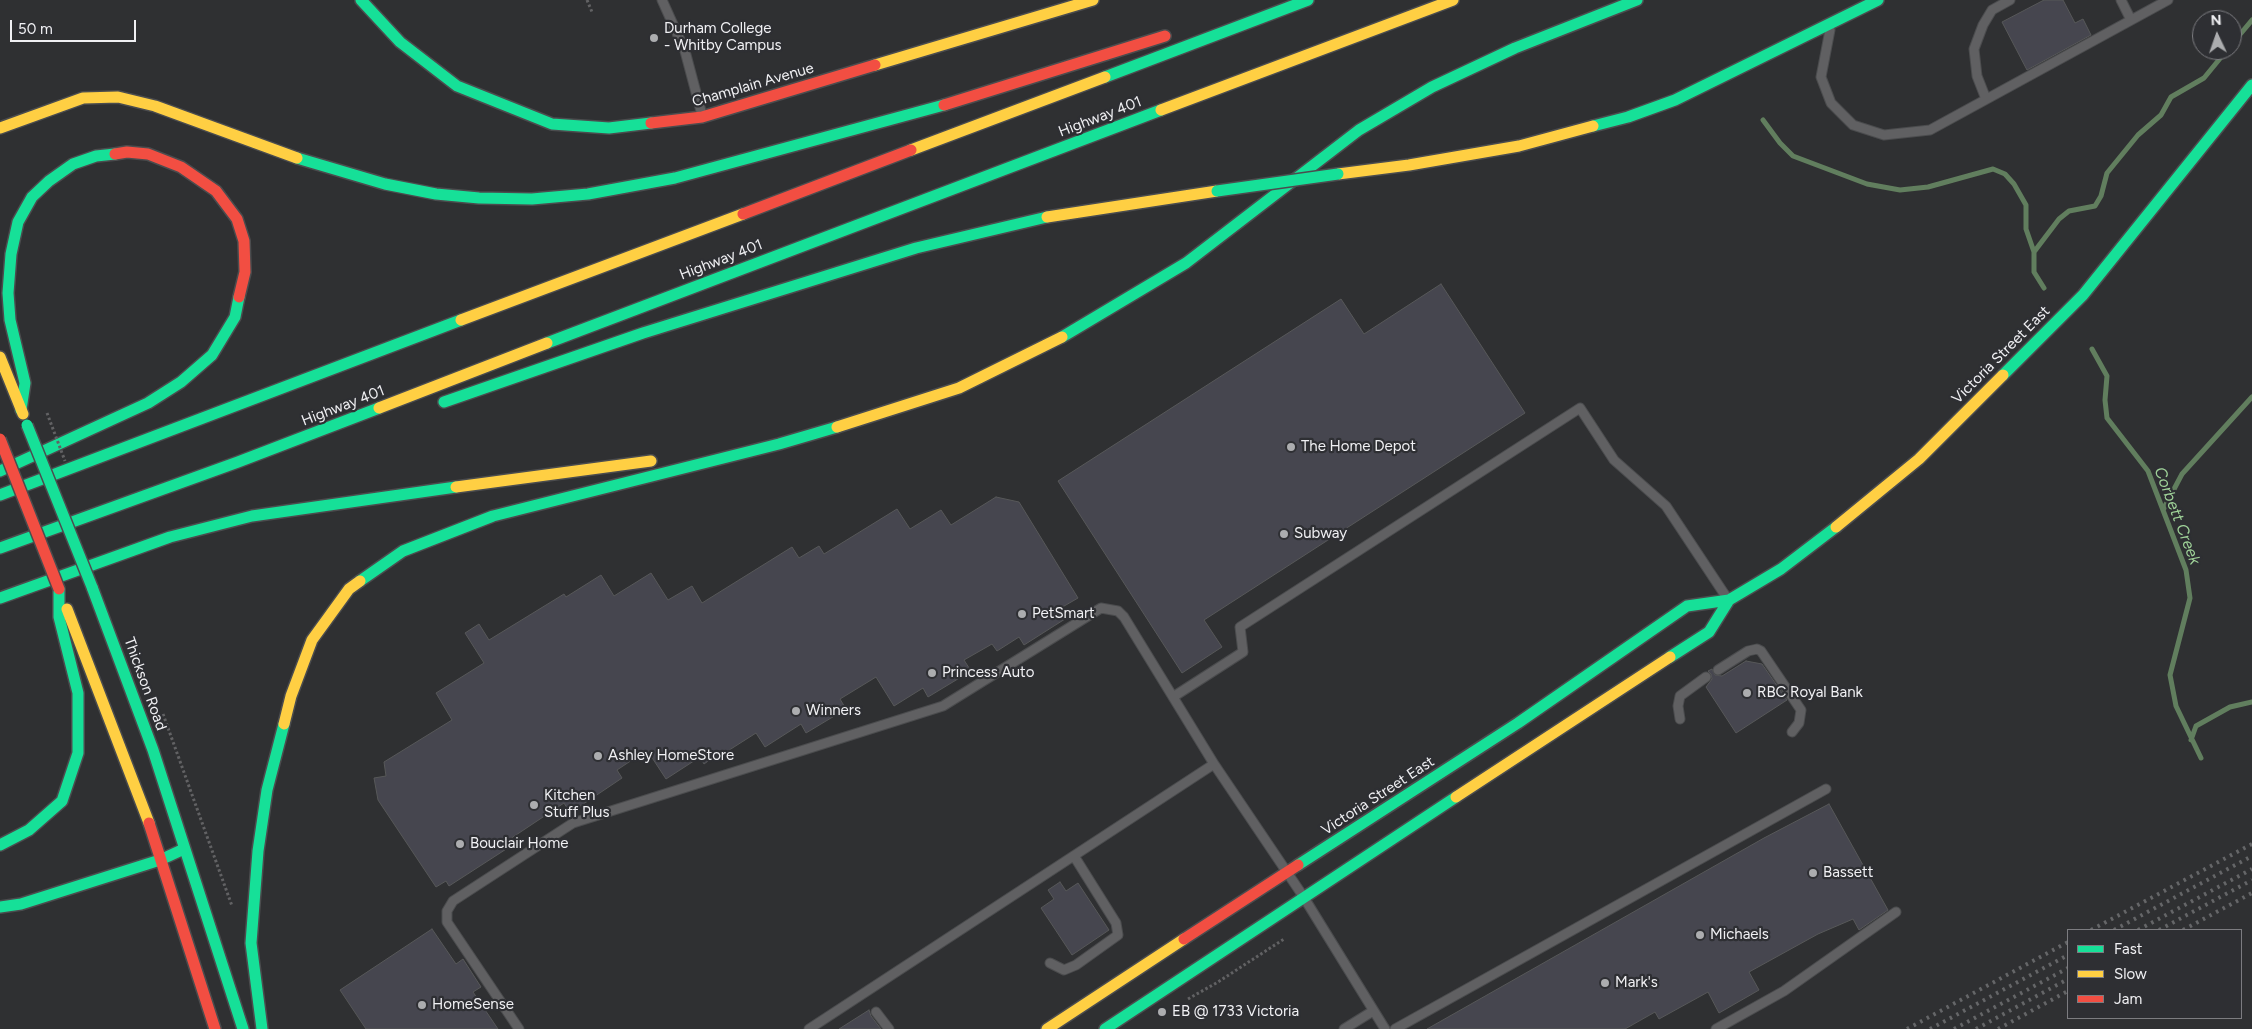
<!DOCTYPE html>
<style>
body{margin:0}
#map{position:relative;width:2252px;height:1029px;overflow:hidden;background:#2f3032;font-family:Figtree,sans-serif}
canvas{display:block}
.legend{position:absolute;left:2067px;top:929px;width:175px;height:90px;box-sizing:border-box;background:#2e2f33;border:1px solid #7c7c80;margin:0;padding:6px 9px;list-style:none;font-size:15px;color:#f0f0f3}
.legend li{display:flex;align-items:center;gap:10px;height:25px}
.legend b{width:25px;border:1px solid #7c7c80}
.north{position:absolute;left:2192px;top:10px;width:50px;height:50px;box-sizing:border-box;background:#2e2f33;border:1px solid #7c7c80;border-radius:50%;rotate:357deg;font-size:14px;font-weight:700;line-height:20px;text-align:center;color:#f0f0f3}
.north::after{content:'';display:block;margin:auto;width:18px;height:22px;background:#acadaf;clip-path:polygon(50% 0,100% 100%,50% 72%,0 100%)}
.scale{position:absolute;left:10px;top:20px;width:126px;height:22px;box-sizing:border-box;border:2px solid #f0f0f3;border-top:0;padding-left:6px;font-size:15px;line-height:18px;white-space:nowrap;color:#f0f0f3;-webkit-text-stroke:4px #2e2f33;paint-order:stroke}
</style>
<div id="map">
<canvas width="2252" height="1029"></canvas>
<ul class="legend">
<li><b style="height:6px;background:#16e098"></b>Fast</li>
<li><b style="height:6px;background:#ffcf43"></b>Slow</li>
<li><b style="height:6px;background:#f24e42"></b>Jam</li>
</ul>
<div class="north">N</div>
<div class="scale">50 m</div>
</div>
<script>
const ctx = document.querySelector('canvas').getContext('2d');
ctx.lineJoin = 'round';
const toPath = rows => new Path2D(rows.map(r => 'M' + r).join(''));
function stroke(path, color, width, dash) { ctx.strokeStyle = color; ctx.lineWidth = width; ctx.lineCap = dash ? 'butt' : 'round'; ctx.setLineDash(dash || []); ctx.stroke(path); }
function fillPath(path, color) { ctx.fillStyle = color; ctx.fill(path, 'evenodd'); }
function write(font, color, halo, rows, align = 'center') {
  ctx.font = font + ' Figtree,sans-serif'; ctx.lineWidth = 4.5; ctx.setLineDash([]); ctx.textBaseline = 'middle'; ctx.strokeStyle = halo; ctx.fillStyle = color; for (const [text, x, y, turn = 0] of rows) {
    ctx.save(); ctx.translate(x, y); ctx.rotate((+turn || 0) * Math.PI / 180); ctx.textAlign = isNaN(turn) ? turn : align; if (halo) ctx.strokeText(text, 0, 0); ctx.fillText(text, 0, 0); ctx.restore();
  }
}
stroke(toPath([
 [2232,44,2252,20],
 [1763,120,1780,143,1793,156,1867,184,1900,190,1928,187,1993,169,2005,174,2014,184,2026,205,2026,229,2034,252],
 [2044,288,2034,272,2034,252,2059,219,2069,211,2095,206,2101,196,2107,173,2138,135,2161,115,2171,97,2204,78,2227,50],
 [2092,349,2107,376,2105,400,2107,418,2148,471,2186,570,2190,598,2170,675,2176,706,2201,758],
 [2163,510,2182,474,2252,397],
 [2191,740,2196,726,2230,707,2252,702]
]), '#617e5e', 5);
const building = toPath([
 [2044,0,2063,0,2075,23,2083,19,2091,35,2027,70,2002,22,2044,0],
 [1441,284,1525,413,1204,620,1222,647,1182,673,1058,481,1341,299,1364,334,1441,284],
 [996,497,1019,502,1078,598,1059,609,1065,619,1024,645,1019,637,997,651,992,644,964,660,971,671,928,697,923,688,894,706,876,677,840,699,846,709,806,733,801,724,765,747,756,733,712,761,711,759,704,764,700,757,666,779,647,750,617,770,622,778,570,813,564,803,510,839,514,844,449,886,446,881,436,887,378,800,374,778,386,776,384,762,452,720,436,693,484,663,465,633,479,624,489,640,564,594,566,597,601,575,614,596,651,573,668,600,692,586,702,603,792,547,799,558,819,546,824,554,897,509,910,529,941,510,951,525,996,497],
 [1746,661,1762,664,1787,700,1736,733,1706,687,1712,679,1711,674,1708,671,1712,669,1715,675,1722,676,1746,661],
 [1829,804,1888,910,1859,930,1853,919,1818,934,1749,972,1759,990,1719,1013,1708,992,1659,1019,1655,1012,1625,1029,1427,1029,1764,838,1829,804],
 [1060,882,1066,891,1078,883,1109,930,1072,955,1041,908,1054,899,1048,890,1060,882],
 [432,929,456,964,463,959,481,987,473,992,498,1029,366,1029,340,990,432,929],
 [869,1010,871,1016,881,1029,839,1029,869,1010]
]);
fillPath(building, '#46464f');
stroke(building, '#575859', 1);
const lane = toPath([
 [662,0,685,51,702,115],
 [2121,0,2131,20],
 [1830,30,1821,77,1831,103,1853,125,1884,135,1930,130,2168,0],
 [1986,99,1977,76,1974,49,1983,25,1992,10,2010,0],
 [1718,670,1748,651,1757,649,1761,651,1801,710,1799,723,1792,732],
 [1173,697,1243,652,1240,627,1580,408,1614,460,1666,506,1727,598],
 [1680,719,1678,706,1680,696,1706,677],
 [1050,963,1064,970,1076,965,1118,935,1116,923,1074,856],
 [876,1012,889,1029],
 [519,1029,447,922,447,911,453,901,573,823,943,706,1101,608,1118,611,1124,617,1214,764],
 [809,1029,1214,764,1303,896,1385,1029],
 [1344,1029,1373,1011],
 [1395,1029,1826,789],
 [1716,1029,1784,991,1896,912]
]);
const fast = toPath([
 [361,0,400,42,457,86,552,124,609,128,651,123],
 [1105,77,1308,0],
 [1593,126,1628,117,1675,100,1878,0],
 [297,158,385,184,436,194,479,198,532,199,588,194,675,178,944,105],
 [1062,337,1186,263,1359,130,1432,87,1515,48,1637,0],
 [547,343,1161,110],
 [2003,375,2083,295,2252,85],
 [444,402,643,333,916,248,1047,217],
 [21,410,25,383,10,320,8,293,11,254,18,222,32,197,49,181,73,164,96,156,115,154],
 [0,471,148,403,181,382,212,355,235,317,239,297],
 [0,495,461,320],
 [0,548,238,462,379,408],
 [360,581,403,551,493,516,779,444,837,427],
 [92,587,153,750,243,1029],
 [0,598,170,537,252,516,456,487],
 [1670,657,1709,632,1729,600],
 [0,845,29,830,62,801,78,753,78,693,59,617,59,589],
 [1298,865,1518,723,1687,606,1729,600,1781,569,1836,527],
 [0,907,21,904,160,860,184,849],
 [262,1029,251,943,258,851,267,790,284,724],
 [1105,1029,1456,797]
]);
const slow = toPath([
 [875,65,1093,0],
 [1161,110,1453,0],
 [0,128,83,98,118,97,155,106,297,158],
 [911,150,1105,77],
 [1338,174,1409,165,1519,146,1593,126],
 [1047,217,1217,191],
 [461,320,743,214],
 [0,357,23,414],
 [379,408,547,343],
 [837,427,959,388,1062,337],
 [456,487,651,461],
 [1836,527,1919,459,2003,375],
 [67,609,149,823],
 [284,724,291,696,312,640,349,589,360,581],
 [1456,797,1670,657],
 [1047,1029,1184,939]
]);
const jam = toPath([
 [944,105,1165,36],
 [651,123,702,117,875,65],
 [115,154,127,152,148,154,181,167,216,191,237,219,244,241,245,272,239,297],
 [743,214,911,150],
 [149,823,215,1029],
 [1184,939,1298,865]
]);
stroke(lane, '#4b4c4e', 11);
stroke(fast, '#4b4c4e', 14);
stroke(slow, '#4b4c4e', 14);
stroke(jam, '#4b4c4e', 14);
stroke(toPath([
 [587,0,592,12],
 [163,714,232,906],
 [1188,999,1218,982,1284,939]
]), '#626264', 3, [2.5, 2.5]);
stroke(lane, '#606062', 9);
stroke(fast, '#16e098', 11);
stroke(slow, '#ffcf43', 11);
stroke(jam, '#f24e42', 11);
stroke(toPath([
 [2091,930,2252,844],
 [2114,930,2252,856],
 [2138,930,2252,869],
 [2159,930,2252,880],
 [2183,930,2252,893],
 [1907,1029,2068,942],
 [1930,1029,2068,955],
 [1954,1029,2068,968],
 [1976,1029,2068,979],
 [1998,1029,2068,991]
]), '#656668', 4, [2.5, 5]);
const fastBridge = toPath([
 [1217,191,1338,174],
 [27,425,92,587]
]);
const jamBridge = toPath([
 [0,439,59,589]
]);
stroke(fastBridge, '#4b4c4e', 14, []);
stroke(jamBridge, '#4b4c4e', 14, []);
stroke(toPath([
 [47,413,65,461]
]), '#626264', 3, [2.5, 2.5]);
stroke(fastBridge, '#16e098', 11);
stroke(jamBridge, '#f24e42', 11);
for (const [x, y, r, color] of [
 [654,38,5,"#acadaf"],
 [1291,447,5,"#acadaf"],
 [1284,534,5,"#acadaf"],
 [1022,614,5,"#acadaf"],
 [932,673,5,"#acadaf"],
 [1747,693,5,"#acadaf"],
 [796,711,5,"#acadaf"],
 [598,756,5,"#acadaf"],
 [534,805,5,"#acadaf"],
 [460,844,5,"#acadaf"],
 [1813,873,5,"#acadaf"],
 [1700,935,5,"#acadaf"],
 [1605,983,5,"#acadaf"],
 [422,1005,5,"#acadaf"],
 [1162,1012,5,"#acadaf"]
]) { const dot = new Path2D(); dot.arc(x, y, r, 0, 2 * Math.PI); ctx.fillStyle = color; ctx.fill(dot); stroke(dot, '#2e2f33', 2); }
write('15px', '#f0f0f3', '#2e2f33', [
 ["Durham College",664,29],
 ["- Whitby Campus",664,46],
 ["The Home Depot",1301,447],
 ["Subway",1294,534],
 ["PetSmart",1032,614],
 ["Princess Auto",942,673],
 ["RBC Royal Bank",1757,693],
 ["Winners",806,711],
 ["Ashley HomeStore",608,756],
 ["Kitchen",544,796],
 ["Stuff Plus",544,813],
 ["Bouclair Home",470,844],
 ["Bassett",1823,873],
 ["Michaels",1710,935],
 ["Mark's",1615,983],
 ["HomeSense",432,1005],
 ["EB @ 1733 Victoria",1172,1012]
], 'left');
write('15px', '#f0f0f3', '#2e2f33', [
 ["Champlain Avenue",753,85,-16],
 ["Highway 401",1100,117,-21],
 ["Highway 401",721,260,-21],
 ["Victoria Street East",2001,355,-45],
 ["Highway 401",343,406,-21],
 ["Thickson Road",145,684,70],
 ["Victoria Street East",1378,796,-33]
]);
write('italic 16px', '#9fd298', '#2e2f33', [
 ["Corbett Creek",2177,516,69]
]);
</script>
